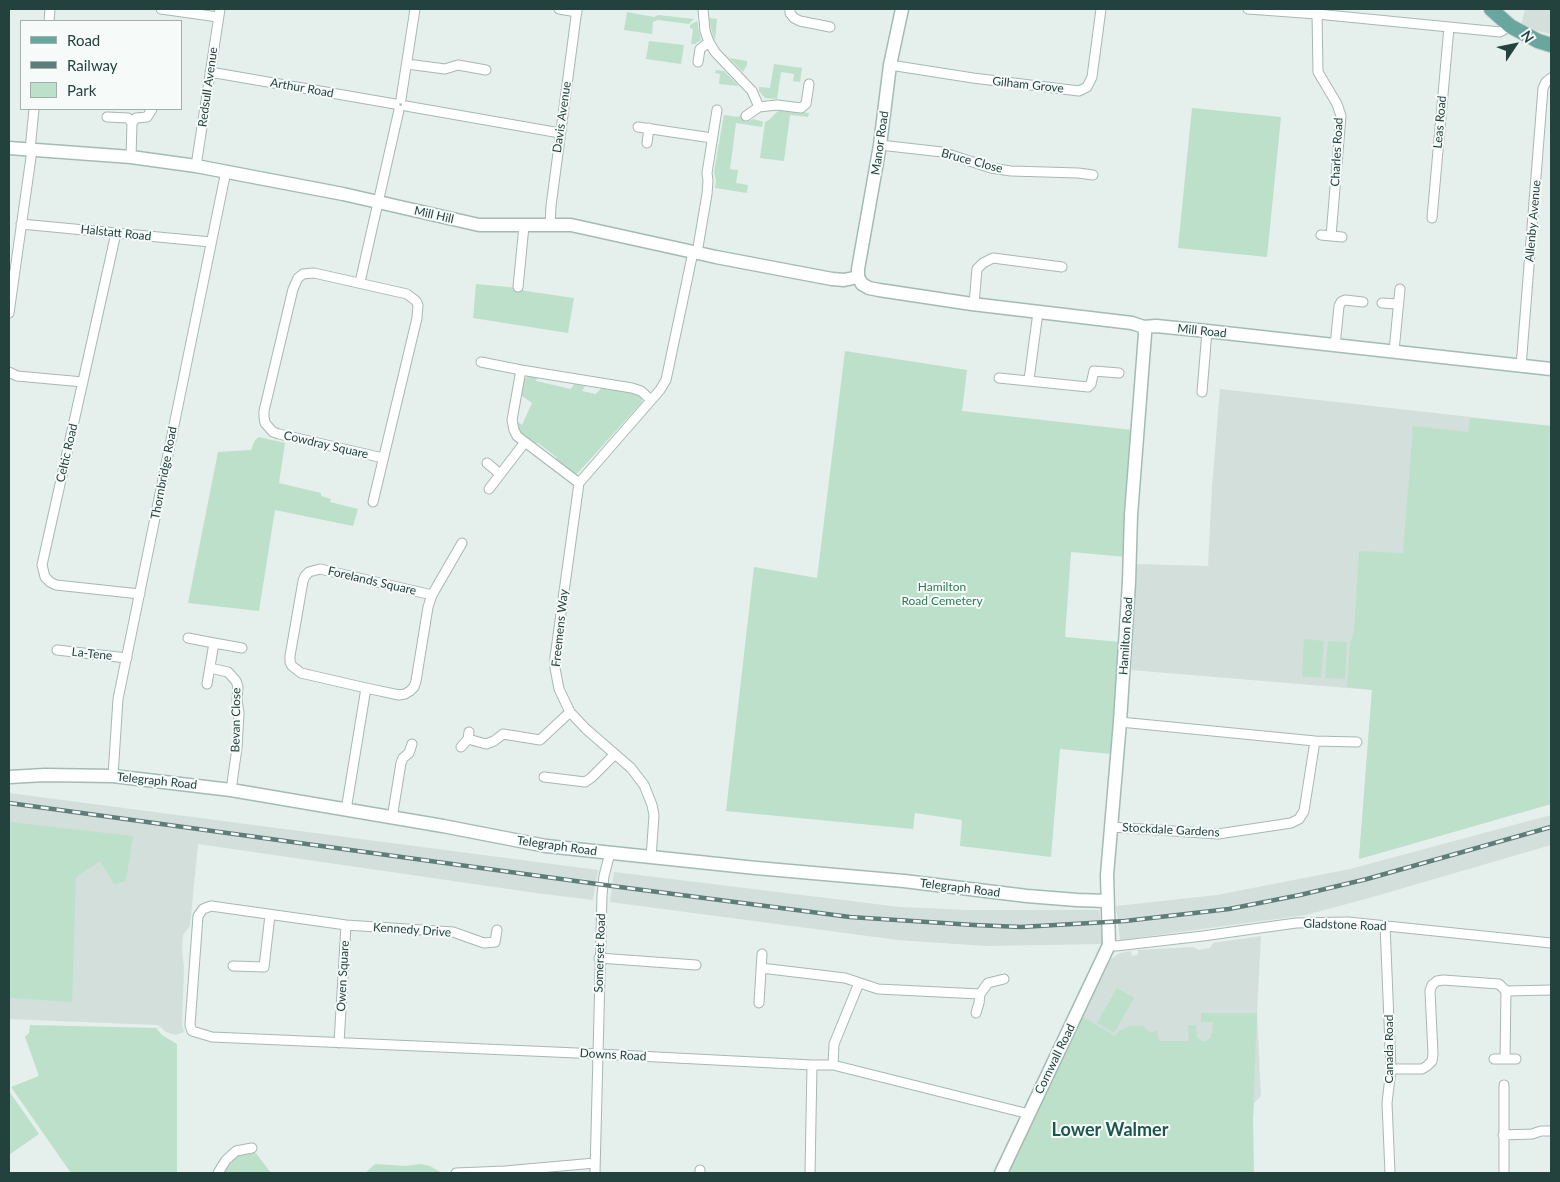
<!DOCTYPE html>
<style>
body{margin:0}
#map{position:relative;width:1560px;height:1182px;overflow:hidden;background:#e5efec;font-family:Lato,sans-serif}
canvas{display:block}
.frame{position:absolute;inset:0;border:10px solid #23423d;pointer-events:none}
.legend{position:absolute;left:20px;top:20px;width:162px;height:90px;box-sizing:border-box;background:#f6fbf9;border:1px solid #a2b1ae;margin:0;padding:6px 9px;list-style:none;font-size:15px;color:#23423d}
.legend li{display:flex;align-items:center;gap:10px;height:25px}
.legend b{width:25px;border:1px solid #a2b1ae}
.north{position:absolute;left:1490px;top:20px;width:50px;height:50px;-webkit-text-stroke:4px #f6fbf9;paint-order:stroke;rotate:56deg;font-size:14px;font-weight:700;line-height:20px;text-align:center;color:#23423d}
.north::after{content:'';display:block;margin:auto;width:18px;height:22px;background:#23423d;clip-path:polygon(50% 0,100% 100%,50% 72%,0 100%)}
</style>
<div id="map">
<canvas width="1560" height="1182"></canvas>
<div class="frame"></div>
<ul class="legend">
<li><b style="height:6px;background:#68a69e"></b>Road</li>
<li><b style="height:6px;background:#5e7d78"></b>Railway</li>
<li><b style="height:14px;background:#bde0cb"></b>Park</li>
</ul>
<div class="north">N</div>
</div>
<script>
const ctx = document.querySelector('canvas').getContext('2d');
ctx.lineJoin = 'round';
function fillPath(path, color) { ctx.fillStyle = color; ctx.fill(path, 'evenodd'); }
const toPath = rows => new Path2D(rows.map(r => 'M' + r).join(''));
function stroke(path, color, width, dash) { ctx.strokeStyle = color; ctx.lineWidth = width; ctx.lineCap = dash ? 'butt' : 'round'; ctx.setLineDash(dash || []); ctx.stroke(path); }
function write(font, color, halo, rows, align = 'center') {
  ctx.font = font + ' Lato,sans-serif'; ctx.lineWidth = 4; ctx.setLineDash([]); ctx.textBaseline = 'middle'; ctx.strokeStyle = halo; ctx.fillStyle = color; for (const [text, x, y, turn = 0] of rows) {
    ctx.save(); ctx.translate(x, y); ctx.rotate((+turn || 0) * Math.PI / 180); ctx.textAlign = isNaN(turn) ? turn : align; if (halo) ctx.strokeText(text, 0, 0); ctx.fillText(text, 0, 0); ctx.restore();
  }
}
fillPath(toPath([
 [1525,9,1551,9,1551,34,1534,30,1521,25],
 [1220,389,1551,426,1551,804,1359,859,1372,690,1131,670,1135,564,1208,566,1212,487],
 [9,793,598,870,593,900,536,893,198,844,190,926,183,935,182,948,184,969,182,1025,184,1032,175,1035,166,1032,158,1025,9,1019],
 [1551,815,1551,845,1376,896,1306,915,1120,940,1116,906,1217,895,1350,869],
 [614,872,900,907,969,910,1099,910,1103,944,986,946,898,940,610,902],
 [1261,936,1257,1013,1261,1096,1254,1103,1253,1118,1031,1125,1111,959,1120,953,1131,951,1132,956,1138,955,1138,950,1192,947,1199,950,1210,948,1213,943]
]), '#d3dfdb');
fillPath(toPath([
 [627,12,654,17,658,15,694,19,689,24,658,20,653,22,652,34,624,30],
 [709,18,717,19,715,41,711,29],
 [697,21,701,40,695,44,691,44,693,29,690,28,690,25],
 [649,41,684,45,681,64,646,59],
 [729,58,747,61,747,65,743,72],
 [774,64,802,68,800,82,793,81,794,74,781,72,777,99,765,98,759,91,759,87,770,88],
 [716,70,724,71,739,86,719,84,720,74,715,73],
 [1192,108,1281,117,1267,257,1178,248],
 [780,109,809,113,808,117,790,115,784,161,760,158,765,122,769,120],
 [724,115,738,117,741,115,745,122,754,119,763,122,762,127,736,123,730,169,738,170,736,183,748,185,747,193,715,188,716,181,714,172],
 [476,284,519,288,526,291,574,298,568,333,473,318],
 [845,351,967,370,962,411,1132,430,1126,557,1071,552,1065,637,1120,642,1111,754,1060,749,1051,857,960,846,962,820,915,813,913,829,726,811,754,567,817,578],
 [529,375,538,375,536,381,571,389,574,384,585,386,582,391,596,394,604,385,633,390,641,397,642,402,576,475,557,462,556,457,538,443,532,443,518,433,515,420,522,425,532,403,522,396,520,392,522,382],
 [1470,418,1551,426,1551,804,1359,859,1372,690,1347,687,1350,643,1354,632,1359,551,1403,553,1413,426,1468,432],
 [259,437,285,443,279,483,321,493,321,496,331,499,330,502,358,509,353,526,275,510,259,611,188,603,218,452,251,450,255,440],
 [1304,639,1324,641,1321,678,1302,676],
 [1328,641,1347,642,1345,679,1325,678],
 [9,822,133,836,126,881,114,884,100,861,76,877,72,1002,9,998],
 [1117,988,1134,998,1114,1033,1097,1023],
 [1201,1013,1257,1013,1253,1118,1254,1173,1008,1173,1083,1017,1115,1036,1119,1031,1129,1026,1143,1026,1148,1031,1152,1032,1157,1030,1159,1041,1189,1041,1188,1025,1196,1025,1197,1038,1204,1042,1211,1038,1211,1034,1212,1034,1213,1022,1201,1022],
 [30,1025,156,1028,162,1035,177,1044,177,1173,71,1173,11,1087,39,1076,25,1037,29,1033],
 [9,1091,39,1134,9,1155],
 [252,1148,271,1173,218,1173,226,1160],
 [375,1164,406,1166,420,1164,430,1166,442,1173,365,1173]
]), '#bde0cb');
const street = toPath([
 [161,9,218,17],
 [559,9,577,12],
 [703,9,705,31,709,42,715,52,752,91,759,107,777,105,801,108,806,104,809,84],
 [790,9,790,13,794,18,800,21,830,27],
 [1248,9,1317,14,1500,32,1510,26],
 [1317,14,1318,72,1337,104,1341,116,1331,236],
 [49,21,50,9],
 [698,62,700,49,709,42],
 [407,64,445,69,458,65,486,70],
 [890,65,973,78,1079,91,1087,87,1092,77,1101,9],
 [210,72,395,104],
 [401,99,415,9],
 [406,106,560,133],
 [746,116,759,107],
 [107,117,128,118,132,123,136,118,147,117,152,109],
 [638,127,712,138],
 [647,143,649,128],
 [880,145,942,152,991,168,1011,171,1078,173,1093,175],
 [30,150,34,109],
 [131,157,132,123],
 [196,166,220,9],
 [1432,218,1449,27],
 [21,224,211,242],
 [550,225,551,206,577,9],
 [116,233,42,565,45,577,50,582,56,585,140,594],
 [1321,235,1342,237],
 [697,253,707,194,708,181,707,173,717,110],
 [360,282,399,110],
 [518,287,524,226],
 [1382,303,1398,304],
 [974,304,977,269,983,263,993,258,1062,267],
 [9,313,32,150],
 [1335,346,1339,306,1341,302,1345,300,1363,302],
 [1394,351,1400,289],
 [481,362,521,370],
 [1521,367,1543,88,1546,82,1551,78],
 [9,372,17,376,83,382],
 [999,378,1088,387,1091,384,1094,371,1119,373],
 [1029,380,1038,312],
 [1202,392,1207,331],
 [487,463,500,474],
 [579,483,517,436,514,430,512,420,521,370,632,388,641,391,651,400],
 [489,489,525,442],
 [373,502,417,318,418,305,416,301,407,294,314,273,303,274,298,278,293,289,264,411,264,417,265,423,273,432,279,434,383,458],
 [432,595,320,569,309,572,305,576,303,581,290,656,290,662,292,666,301,673,366,688,399,695,405,694,410,691,414,687,416,681,428,607,432,595,462,543],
 [188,638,214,643,207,684],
 [214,643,242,648],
 [57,650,127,658],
 [210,668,228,672,236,681,238,687,237,700,239,713,237,748,231,790],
 [1120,722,1315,741,1357,742],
 [468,739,486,744,494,741,503,734,540,740,570,712],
 [461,747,468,739,469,732],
 [113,776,118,699,226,171],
 [544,777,585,782,591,778,615,754],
 [346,810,366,688],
 [392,818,401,763,403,758,409,753,412,744],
 [1112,827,1218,834,1291,823,1299,819,1304,811,1315,741],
 [651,858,654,815,652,805,644,785,631,768,586,729,570,712,559,689,555,668,555,657,579,483,660,390,666,380,693,252],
 [1385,925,1391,1069,1387,1103,1390,1173],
 [497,930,495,942,484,943,453,932,346,925,211,906,203,909,198,916,190,1025,192,1031,212,1037,599,1054,812,1065,833,1065,1029,1114],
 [1109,945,1116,946,1203,936,1296,923,1348,922,1551,943],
 [599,958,696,965],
 [233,966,264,967,270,915],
 [761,968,845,978,878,989,980,994],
 [759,1003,762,954],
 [976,1013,979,1003,980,994,988,983,1004,979],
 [339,1043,346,925],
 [1494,1059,1516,1059],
 [1505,1059,1506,991],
 [833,1065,834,1044,859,983],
 [1391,1069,1422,1069,1427,1066,1432,1061,1433,1054,1430,991,1432,985,1437,981,1443,980,1499,984,1506,991,1551,990],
 [1503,1135,1532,1134,1541,1131,1551,1131],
 [218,1173,226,1160,236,1151,252,1148],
 [456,1173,505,1171,595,1163],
 [595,1173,602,895,604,876,610,853],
 [700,1173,700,1170],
 [810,1173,812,1065],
 [1504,1173,1504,1085]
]);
const secondary = toPath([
 [9,148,131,157,196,166,343,194,479,225,571,225,716,257,832,279,844,280,858,277],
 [858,277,862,284,869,288,879,290,972,304,1132,323,1144,327,1156,326,1207,331,1551,369],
 [858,277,858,269,880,145,890,65,902,9],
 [9,777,45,775,113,776,231,790,443,826,546,846,756,868,904,881,1027,896,1077,900,1107,901],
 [1001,1173,1109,945,1107,875,1120,722,1129,582,1131,515,1145,334,1144,327]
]);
const primary = toPath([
 [1491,9,1510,26,1538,41,1551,45]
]);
stroke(street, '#a7b8b4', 11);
stroke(secondary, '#a3bbb5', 15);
stroke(primary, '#c1cac9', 16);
stroke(street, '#fff', 9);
stroke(secondary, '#fff', 12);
stroke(primary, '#68a69e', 14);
const rail = toPath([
 [9,803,612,886,850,917,974,925,1021,927,1125,921,1229,909,1300,895,1367,879,1551,827]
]);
stroke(rail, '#5e7d78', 4.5);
stroke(rail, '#f6fbf9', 2.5, [8]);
write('12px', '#23423d', '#f6fbf9', [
 ["Gilham Grove",1028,85,6],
 ["Redsull Avenue",208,87,-82],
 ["Arthur Road",302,88,10],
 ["Davis Avenue",562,117,-82],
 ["Leas Road",1440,122,-85],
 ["Manor Road",880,143,-82],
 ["Charles Road",1337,152,-87],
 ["Bruce Close",972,161,15],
 ["Mill Hill",434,215,13],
 ["Allenby Avenue",1533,221,-85],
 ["Halstatt Road",116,233,6],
 ["Mill Road",1202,331,6],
 ["Cowdray Square",326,445,13],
 ["Celtic Road",67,453,-77],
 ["Thornbridge Road",164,473,-79],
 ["Forelands Square",372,581,13],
 ["Freemens Way",560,628,-84],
 ["Hamilton Road",1126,636,-86],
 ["La-Tene",92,654,6],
 ["Bevan Close",236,720,-89],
 ["Telegraph Road",157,781,6],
 ["Stockdale Gardens",1171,830,3],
 ["Telegraph Road",557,846,8],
 ["Telegraph Road",960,888,7],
 ["Gladstone Road",1345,925,2],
 ["Kennedy Drive",412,930,4],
 ["Somerset Road",600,953,-88],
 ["Owen Square",343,976,-87],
 ["Canada Road",1389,1049,-90],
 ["Downs Road",613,1055,3],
 ["Cornwall Road",1055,1059,-64]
]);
write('12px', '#2b7b54', '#f6fbf9', [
 ["Hamilton",942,587],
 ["Road Cemetery",942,601]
]);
write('bold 18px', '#1d554f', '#f6fbf9', [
 ["Lower Walmer",1110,1130]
]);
</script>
